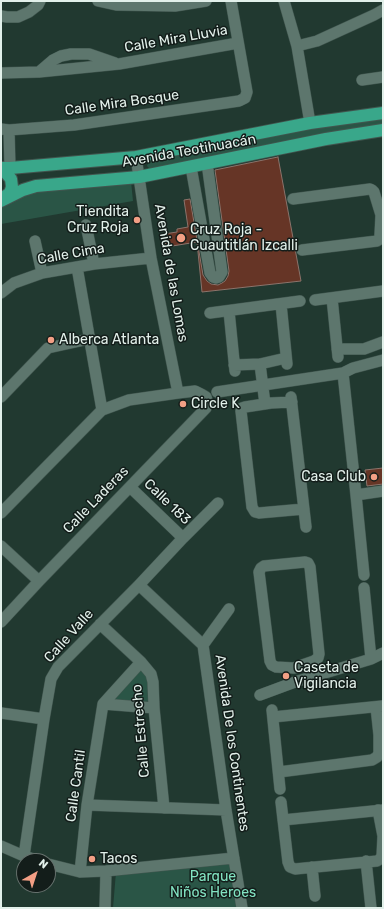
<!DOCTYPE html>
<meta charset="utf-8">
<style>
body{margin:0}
#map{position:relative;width:384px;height:909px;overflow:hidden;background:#213930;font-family:Rubik,sans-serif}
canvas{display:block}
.frame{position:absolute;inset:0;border:2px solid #e2f0ea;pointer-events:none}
.north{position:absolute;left:16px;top:853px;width:40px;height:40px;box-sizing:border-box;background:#131d1a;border:1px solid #66716d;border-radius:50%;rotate:39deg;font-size:11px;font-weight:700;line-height:16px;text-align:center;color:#e2f0ea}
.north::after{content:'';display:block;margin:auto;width:14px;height:18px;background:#f39f85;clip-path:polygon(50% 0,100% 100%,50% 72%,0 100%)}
</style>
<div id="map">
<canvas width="384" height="909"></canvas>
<div class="frame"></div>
<div class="north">N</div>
</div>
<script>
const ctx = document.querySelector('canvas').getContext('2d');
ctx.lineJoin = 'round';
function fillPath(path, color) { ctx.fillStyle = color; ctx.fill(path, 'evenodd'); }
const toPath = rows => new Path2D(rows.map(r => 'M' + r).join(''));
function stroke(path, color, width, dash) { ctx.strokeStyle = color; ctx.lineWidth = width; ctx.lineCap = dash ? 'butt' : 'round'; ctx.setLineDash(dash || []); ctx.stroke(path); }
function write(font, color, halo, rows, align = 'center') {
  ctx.font = font + ' Rubik,sans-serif'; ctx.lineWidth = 3; ctx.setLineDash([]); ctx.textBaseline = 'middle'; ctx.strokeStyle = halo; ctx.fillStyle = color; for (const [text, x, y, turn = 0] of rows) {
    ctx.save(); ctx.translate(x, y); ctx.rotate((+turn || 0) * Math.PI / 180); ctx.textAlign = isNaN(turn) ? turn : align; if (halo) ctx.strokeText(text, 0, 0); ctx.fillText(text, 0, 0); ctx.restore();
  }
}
fillPath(toPath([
 [383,116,383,128,150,169,147,166,150,159,282,133],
 [131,181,133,201,1,224,1,201,38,189],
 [142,666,149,675,152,706,108,703],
 [234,860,240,908,113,908,116,872]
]), '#2a5546');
const building = toPath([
 [278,157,301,281,202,292,197,242,166,247,164,234,177,232,177,229,188,227,184,200,190,199,203,275,207,281,211,284,218,285,222,283,225,281,228,276,229,271,215,170,278,157],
 [383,468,383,484,367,486,365,470,383,468]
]);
fillPath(building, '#663526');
stroke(building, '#8b736b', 1);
const minor = toPath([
 [98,1,116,5,175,6,206,1],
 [284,1,297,46,310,123],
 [1,16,7,17,18,17,29,12,38,5,40,1],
 [297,46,317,41,374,15,383,10],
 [39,72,53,60,61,56,71,54,89,54,115,63],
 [1,73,39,72,119,64,238,43],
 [362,80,383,77],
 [1,129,9,130,74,125,239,101,245,98,247,92,231,1],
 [9,130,10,168],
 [136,157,151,258,178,393],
 [191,167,210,273,213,277,216,278,219,277,222,272,207,163],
 [293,199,370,189,372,190,374,192,381,215,380,235,380,239,377,241,302,250],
 [86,225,94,264],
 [35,241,42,273],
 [77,267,102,410],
 [1,293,14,283,42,273,94,264,151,258],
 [332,298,338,357],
 [315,300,383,291],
 [281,304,287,364],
 [229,311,235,371],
 [210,313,300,301],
 [337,349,364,349,383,342],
 [260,364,265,404],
 [234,365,260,364,286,358],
 [343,373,356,495,364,575],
 [217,392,343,373,353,368,383,360],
 [1,397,48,348,89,339],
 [291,397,306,527],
 [292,402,271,403,245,407,242,408,241,411,252,507,255,512,259,513,304,509],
 [130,487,183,538],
 [356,495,383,491],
 [1,513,102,410,129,400,178,393,195,391,201,394,206,397,208,403,206,408,39,581,1,622],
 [1,546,39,581],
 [305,562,308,563,310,567,319,654,318,658,314,661,294,668,276,667,272,665,270,661,259,572,261,568,264,566,305,562],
 [139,585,203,645,226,810,242,908],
 [364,588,371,659],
 [100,624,141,662,151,674,153,682,154,708,164,808],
 [203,645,229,609],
 [260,695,295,682,371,659,383,653],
 [103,704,154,708],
 [272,710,280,789],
 [1,713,44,719],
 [273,717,382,706],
 [279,772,372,760,377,757,379,753,379,735,376,707],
 [281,802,288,862,290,867,295,869,377,861,380,859,382,856,383,836,378,810],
 [87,805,226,810],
 [283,820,383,810],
 [1,846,24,856,39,861],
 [24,856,44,719,51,679,58,667,139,585,183,538,218,503],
 [366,861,371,908],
 [48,864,80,872,106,871,234,858],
 [312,867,315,896],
 [80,872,87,805,103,704,141,662],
 [105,908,106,871]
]);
const major = toPath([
 [1,168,10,168,136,157,310,123,383,113],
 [1,169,6,173,11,179,12,187,10,193,3,198],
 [1,201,23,190,36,186,139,177,326,139,383,130]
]);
stroke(minor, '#41564f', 12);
stroke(major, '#41564f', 14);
stroke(minor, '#5d766d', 11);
stroke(major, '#39a78a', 12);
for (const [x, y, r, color] of [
 [137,220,4,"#f39f85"],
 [181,238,5,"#f39f85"],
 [51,340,4,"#f39f85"],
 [183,404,4,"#f39f85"],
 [374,477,4,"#f39f85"],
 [286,676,4,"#f39f85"],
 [92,859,4,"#f39f85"]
]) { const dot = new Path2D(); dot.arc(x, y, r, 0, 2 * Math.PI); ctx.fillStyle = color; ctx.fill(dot); stroke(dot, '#131d1a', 1.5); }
write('14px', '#e2f0ea', '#131d1a', [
 ["Calle Mira Lluvia",176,39,-10],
 ["Calle Mira Bosque",122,103,-8],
 ["Avenida Teotihuacán",189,151,-10],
 ["Calle Cima",71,254,-10],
 ["Avenida de las Lomas",171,273,80],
 ["Calle Laderas",96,500,-46],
 ["Calle 183",167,502,44],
 ["Calle Valle",69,636,-48],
 ["Calle Estrecho",141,731,-95],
 ["Avenida De los Continentes",232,743,82],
 ["Calle Cantil",76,786,-82]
]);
write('14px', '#e2f0ea', '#131d1a', [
 ["Tiendita",129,212,"right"],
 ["Cruz Roja",129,228,"right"],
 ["Cruz Roja -",190,230],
 ["Cuautitlán Izcalli",190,246],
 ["Alberca Atlanta",59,340],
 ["Circle K",191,404],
 ["Casa Club",366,477,"right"],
 ["Caseta de",294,668],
 ["Vigilancia",294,684],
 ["Tacos",100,859]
], 'left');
write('14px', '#82e3c2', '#131d1a', [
 ["Parque",213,877],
 ["Niños Heroes",213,893]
]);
</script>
